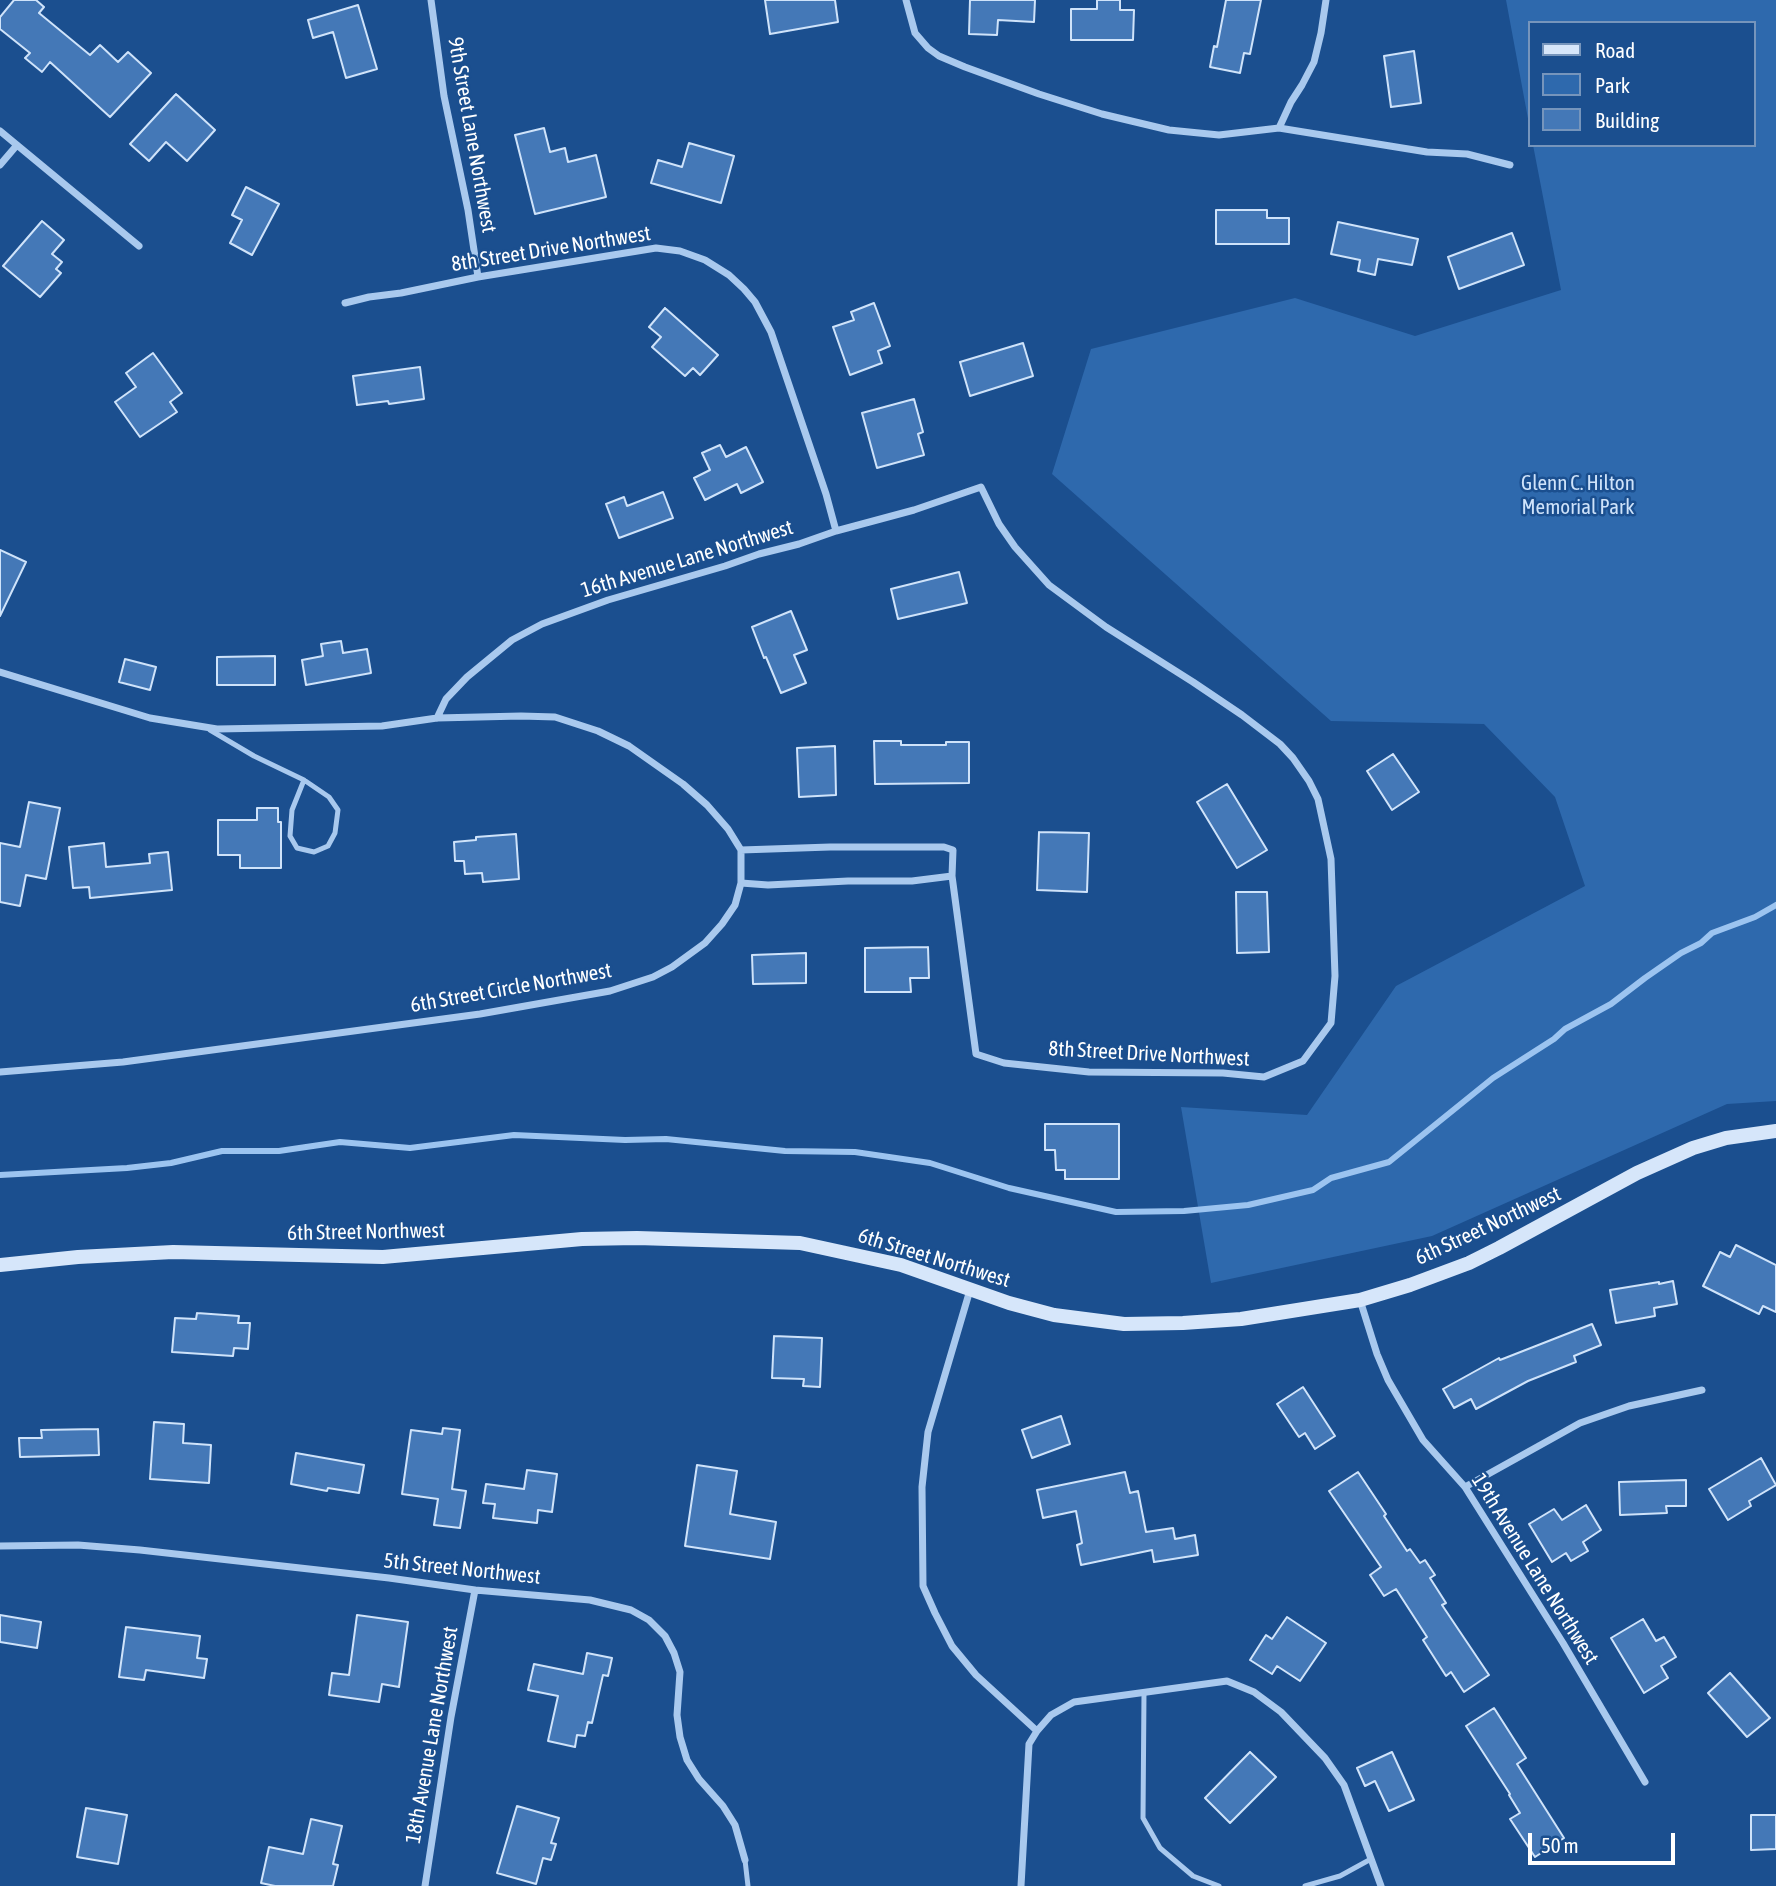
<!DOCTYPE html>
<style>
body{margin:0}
#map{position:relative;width:1776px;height:1886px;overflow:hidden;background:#1b4f8f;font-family:"Asap Condensed",sans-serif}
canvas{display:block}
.legend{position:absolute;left:1528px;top:21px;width:228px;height:126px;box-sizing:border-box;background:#1b4f8f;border:2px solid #7695bc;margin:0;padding:9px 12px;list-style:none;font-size:21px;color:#fff}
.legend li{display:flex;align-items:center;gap:14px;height:35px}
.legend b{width:35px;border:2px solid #7695bc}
.scale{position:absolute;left:1528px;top:1833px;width:147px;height:32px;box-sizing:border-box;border:4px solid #fff;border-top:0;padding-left:9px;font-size:21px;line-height:24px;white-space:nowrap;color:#fff;-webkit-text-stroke:5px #1b4f8f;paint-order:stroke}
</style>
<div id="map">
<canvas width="1776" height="1886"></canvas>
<ul class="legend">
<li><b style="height:9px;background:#d6e6fa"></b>Road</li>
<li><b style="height:19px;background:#2e69ad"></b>Park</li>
<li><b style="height:19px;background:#4478b7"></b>Building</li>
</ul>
<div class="scale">50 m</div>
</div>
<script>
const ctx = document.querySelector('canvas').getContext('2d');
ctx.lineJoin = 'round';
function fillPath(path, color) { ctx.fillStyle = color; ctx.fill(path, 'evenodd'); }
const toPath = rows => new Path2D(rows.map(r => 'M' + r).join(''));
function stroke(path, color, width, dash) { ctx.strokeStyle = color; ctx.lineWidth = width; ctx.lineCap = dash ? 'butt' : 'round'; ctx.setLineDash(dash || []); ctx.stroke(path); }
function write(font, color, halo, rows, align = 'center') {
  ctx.font = font + ' "Asap Condensed",sans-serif'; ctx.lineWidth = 5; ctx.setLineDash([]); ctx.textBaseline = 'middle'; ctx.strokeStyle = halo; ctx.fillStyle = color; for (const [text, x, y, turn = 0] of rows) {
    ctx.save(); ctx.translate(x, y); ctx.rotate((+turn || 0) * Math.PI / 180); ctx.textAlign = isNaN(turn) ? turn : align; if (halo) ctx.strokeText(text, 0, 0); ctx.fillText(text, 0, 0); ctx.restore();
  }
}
fillPath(toPath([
 [1506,0,1776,0,1776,1101,1727,1104,1432,1236,1211,1283,1181,1107,1307,1115,1396,986,1585,886,1555,797,1484,724,1331,721,1052,474,1091,349,1295,298,1415,336,1561,290,1533,145,1753,145,1753,23,1529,23,1529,124]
]), '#2e69ad');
stroke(toPath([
 [0,1175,127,1168,171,1163,222,1151,279,1151,340,1142,410,1148,514,1135,625,1140,666,1139,785,1151,855,1152,930,1163,1009,1188,1116,1212,1184,1211,1248,1205,1313,1190,1331,1178,1389,1162,1493,1078,1554,1039,1565,1029,1611,1004,1645,978,1681,953,1701,943,1712,933,1755,917,1776,905]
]), '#9cc4f0', 6);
const building = toPath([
 [14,0,36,0,44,7,39,13,90,55,100,45,118,62,128,52,151,73,110,117,50,62,42,72,25,58,30,53,0,29,0,17,14,0],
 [765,0,835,0,838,22,770,34,765,0],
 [970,0,1035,0,1034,22,998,20,997,35,969,34,970,0],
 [1097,0,1120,0,1120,10,1134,10,1133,40,1071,40,1071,9,1097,9,1097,0],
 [1226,0,1261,0,1250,54,1244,53,1240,73,1210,67,1214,46,1217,47,1226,0],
 [358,5,377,69,346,78,333,32,313,38,308,20,358,5],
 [1414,51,1421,103,1391,107,1384,56,1414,51],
 [176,94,215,130,187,161,166,142,149,161,130,144,176,94],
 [544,128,550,152,565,148,568,162,596,155,606,197,535,214,515,135,544,128],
 [689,143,734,156,721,203,651,183,658,160,682,167,689,143],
 [246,187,279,204,252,255,230,243,242,220,232,215,246,187],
 [1216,210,1267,210,1267,218,1289,218,1289,244,1216,244,1216,210],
 [42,221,64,240,52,254,62,262,56,269,61,273,40,297,3,266,42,221],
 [1338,222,1418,239,1412,265,1378,259,1375,275,1358,271,1360,260,1331,254,1338,222],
 [1512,233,1524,265,1459,289,1448,257,1512,233],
 [874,303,890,346,878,351,882,363,850,375,833,327,854,320,851,312,874,303],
 [665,308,718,355,700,375,693,368,685,376,652,347,661,337,649,327,665,308],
 [1023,343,1033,376,970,396,960,362,1023,343],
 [153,353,182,393,170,402,177,412,140,437,115,402,136,387,126,373,153,353],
 [420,367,424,399,389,404,388,401,357,405,353,376,420,367],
 [914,399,923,432,918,434,924,455,877,468,862,413,914,399],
 [720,445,726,457,746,447,763,482,741,493,737,484,705,500,694,478,710,470,702,453,720,445],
 [663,492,673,518,619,538,606,504,624,497,627,506,663,492],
 [0,550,26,562,0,616,0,550],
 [959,572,967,603,898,619,891,589,959,572],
 [791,611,807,650,794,655,806,683,781,693,766,657,764,658,752,627,791,611],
 [341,641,343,653,367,649,371,673,306,685,302,660,323,656,321,644,341,641],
 [275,656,275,685,217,685,217,657,275,656],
 [125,659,156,667,150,690,119,682,125,659],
 [874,741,901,741,901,745,946,745,946,742,969,742,969,783,875,784,874,741],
 [835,746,836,795,799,797,797,748,835,746],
 [1393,754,1419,792,1392,810,1367,771,1393,754],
 [1227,784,1267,850,1237,868,1197,802,1227,784],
 [29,802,60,808,46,879,26,875,20,906,0,902,0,843,20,847,29,802],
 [257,808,278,808,278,822,281,822,281,868,240,868,240,855,218,855,218,820,257,820,257,808],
 [1039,832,1089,833,1087,892,1037,890,1039,832],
 [516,834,519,879,483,882,482,873,465,874,464,861,455,861,454,842,476,840,476,837,516,834],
 [104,843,106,867,150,863,149,854,168,852,172,890,90,898,89,887,73,888,69,847,104,843],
 [1236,892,1267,892,1269,952,1237,953,1236,892],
 [928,947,929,978,910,978,911,992,865,992,865,948,928,947],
 [806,953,806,983,753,984,752,955,806,953],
 [1045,1124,1119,1124,1119,1179,1065,1179,1065,1170,1056,1170,1055,1150,1045,1150,1045,1124],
 [1736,1245,1776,1265,1776,1312,1763,1306,1759,1314,1703,1286,1720,1252,1730,1257,1736,1245],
 [1673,1281,1677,1304,1654,1308,1655,1316,1616,1323,1610,1290,1659,1282,1659,1284,1673,1281],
 [197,1313,239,1316,238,1323,250,1323,248,1349,234,1348,233,1356,172,1352,175,1318,196,1319,197,1313],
 [1592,1324,1601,1345,1574,1356,1576,1362,1528,1381,1476,1409,1471,1399,1454,1408,1443,1389,1499,1358,1500,1360,1592,1324],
 [774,1336,822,1338,820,1387,803,1386,804,1379,772,1378,774,1336],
 [1303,1387,1335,1436,1315,1449,1305,1433,1299,1437,1277,1404,1303,1387],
 [1061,1416,1070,1444,1032,1458,1022,1430,1061,1416],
 [154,1422,184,1424,183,1443,211,1445,209,1483,150,1479,154,1422],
 [443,1428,460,1430,452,1489,466,1491,460,1528,434,1525,438,1499,402,1494,411,1430,442,1434,443,1428],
 [98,1429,99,1455,20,1457,19,1438,42,1438,41,1430,98,1429],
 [296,1453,364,1465,359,1493,328,1488,327,1491,291,1484,296,1453],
 [1761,1458,1776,1485,1749,1501,1751,1506,1728,1520,1709,1489,1761,1458],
 [697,1465,737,1471,730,1514,776,1522,770,1559,685,1546,697,1465],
 [527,1470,557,1474,552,1512,538,1510,537,1523,493,1518,495,1504,483,1503,486,1484,524,1489,527,1470],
 [1125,1472,1130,1493,1138,1491,1146,1532,1173,1528,1175,1539,1195,1535,1198,1555,1154,1562,1152,1550,1081,1565,1077,1545,1082,1543,1076,1511,1043,1518,1037,1490,1125,1472],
 [1358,1472,1386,1514,1384,1516,1407,1551,1410,1549,1420,1563,1425,1560,1435,1575,1430,1578,1446,1603,1442,1605,1489,1675,1464,1692,1451,1672,1446,1676,1423,1640,1427,1637,1396,1589,1384,1596,1370,1575,1381,1567,1329,1491,1358,1472],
 [1686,1480,1686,1506,1666,1506,1667,1513,1620,1515,1619,1482,1686,1480],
 [1586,1505,1601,1530,1583,1542,1588,1551,1571,1561,1566,1553,1552,1562,1529,1524,1554,1509,1562,1520,1586,1505],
 [0,1615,41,1622,37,1648,0,1642,0,1615],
 [357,1615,408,1622,399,1687,382,1684,379,1702,329,1695,332,1673,349,1675,357,1615],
 [1287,1617,1326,1643,1300,1681,1277,1666,1272,1674,1250,1660,1266,1635,1272,1639,1287,1617],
 [1643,1619,1656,1641,1664,1637,1676,1657,1661,1666,1668,1678,1644,1693,1611,1638,1643,1619],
 [126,1627,200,1636,197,1658,207,1659,204,1678,146,1670,144,1680,119,1677,126,1627],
 [587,1653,612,1658,608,1676,603,1675,592,1723,588,1722,585,1736,577,1735,575,1747,548,1741,558,1696,528,1690,534,1664,583,1674,587,1653],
 [1730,1673,1770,1718,1747,1737,1708,1693,1730,1673],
 [1494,1708,1526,1758,1517,1764,1564,1838,1535,1857,1510,1819,1520,1813,1509,1795,1510,1794,1466,1726,1494,1708],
 [1250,1752,1276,1777,1230,1823,1205,1798,1250,1752],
 [1392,1752,1414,1800,1389,1811,1375,1781,1365,1786,1357,1768,1392,1752],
 [517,1806,559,1818,551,1843,556,1844,551,1860,543,1858,536,1884,497,1873,517,1806],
 [86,1808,127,1815,118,1864,77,1857,86,1808],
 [1751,1815,1776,1815,1776,1849,1751,1850,1751,1815],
 [311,1819,342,1826,333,1864,338,1865,333,1886,275,1886,261,1883,269,1847,303,1854,311,1819]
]);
fillPath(building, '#4478b7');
stroke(building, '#cfe3fa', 2);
stroke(toPath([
 [210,730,254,756,304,780,329,797,338,810,335,833,328,846,314,852,297,848,290,836,292,810,304,780],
 [1144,1693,1143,1818,1160,1848,1193,1876,1219,1886],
 [745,1860,748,1886],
 [1305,1886,1340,1876,1371,1859]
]), '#a9c9ee', 5);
stroke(toPath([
 [431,0,444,96,468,210,478,277],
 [906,0,915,33,928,48,939,56,965,67,1039,94,1102,114,1169,130,1219,135,1279,128,1427,152,1467,154,1510,165],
 [1279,128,1291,102,1302,85,1314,62,1321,33,1326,0],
 [0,131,139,246],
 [0,165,17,145],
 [345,303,369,297,401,293,478,277,656,248,680,251,705,260,729,275,744,289,755,302,771,332,826,494,836,531],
 [0,672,150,718,217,729,382,726,437,718,521,716,555,717,598,731,629,746,683,784,707,805,728,829,741,850,741,883,735,905,722,924,705,943,672,967,653,977,610,991,480,1014,123,1062,0,1072],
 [437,718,446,699,467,677,512,640,542,624,608,600,725,566,759,554,799,544,836,531,914,510,981,487,999,524,1015,547,1049,585,1106,627,1193,682,1242,715,1280,744,1293,758,1309,781,1318,799,1331,859,1335,976,1331,1023,1303,1061,1264,1077,1223,1073,1089,1072,1004,1063,976,1054,952,876],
 [741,850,830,847,944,847,953,850,952,876,912,881,848,881,768,885,741,883],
 [970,1290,928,1432,922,1487,923,1586,935,1613,952,1646,976,1675,1037,1731],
 [1360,1300,1377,1354,1388,1380,1423,1440,1465,1487,1563,1643,1645,1782],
 [1465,1487,1580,1423,1629,1406,1702,1390],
 [0,1546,78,1545,140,1550,389,1578,475,1590,590,1600,631,1610,649,1620,665,1636,674,1653,680,1672,677,1715,680,1737,687,1760,699,1779,723,1806,735,1825,745,1860],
 [425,1886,451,1717,475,1590],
 [1021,1886,1029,1744,1037,1731,1051,1715,1074,1702,1227,1681,1254,1692,1281,1712,1325,1758,1344,1785,1381,1886]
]), '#a9c9ee', 7);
stroke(toPath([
 [0,1265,78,1257,173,1252,383,1257,582,1239,637,1238,800,1243,901,1265,1009,1303,1054,1315,1124,1324,1183,1323,1241,1319,1360,1300,1410,1285,1469,1263,1499,1248,1637,1173,1693,1148,1726,1138,1776,1131]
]), '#d6e6fa', 14);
write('21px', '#fff', '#1b4f8f', [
 ["9th Street Lane Northwest",472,135,80],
 ["8th Street Drive Northwest",551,249,-9],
 ["16th Avenue Lane Northwest",687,559,-17],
 ["6th Street Circle Northwest",511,988,-10],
 ["8th Street Drive Northwest",1149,1054,3],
 ["6th Street Northwest",1488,1226,-25],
 ["6th Street Northwest",366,1232,-1],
 ["6th Street Northwest",934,1258,17],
 ["5th Street Northwest",462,1569,6],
 ["19th Avenue Lane Northwest",1535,1569,58],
 ["18th Avenue Lane Northwest",432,1735,-80]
]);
write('21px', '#cfe3fa', '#1b4f8f', [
 ["Glenn C. Hilton",1578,483],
 ["Memorial Park",1578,507]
]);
</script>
